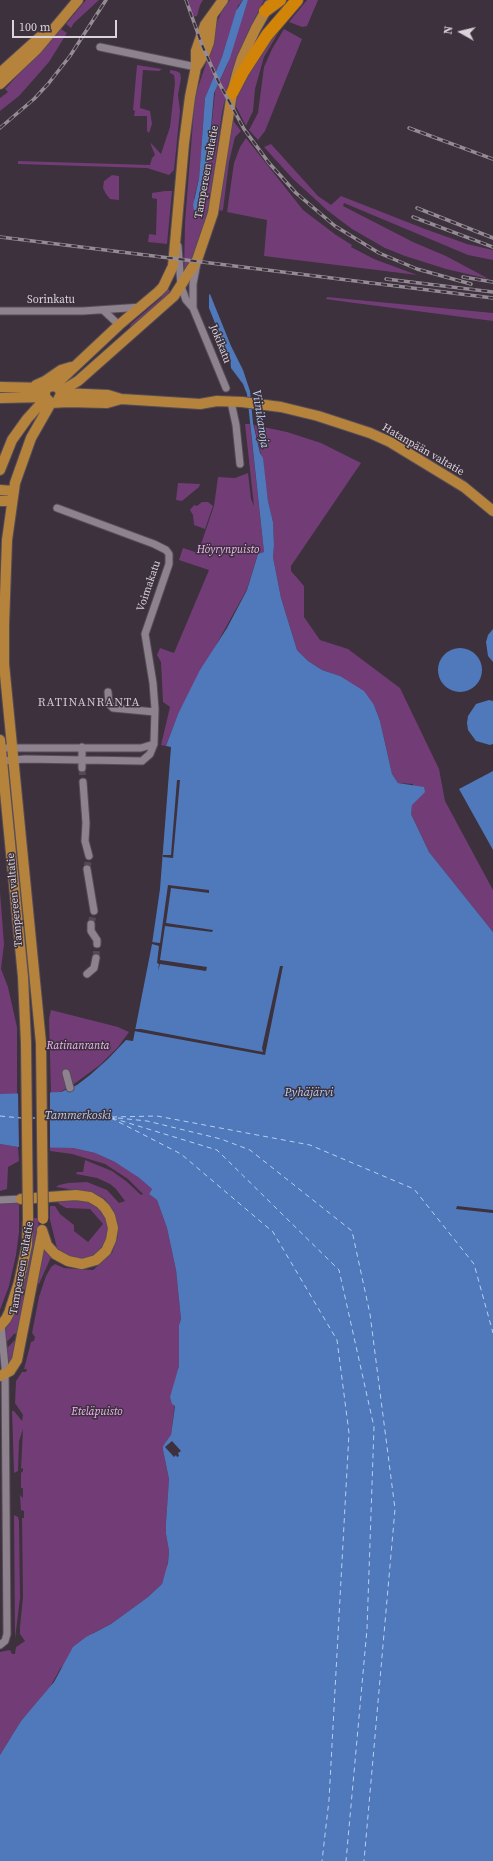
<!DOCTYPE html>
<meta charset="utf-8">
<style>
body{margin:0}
#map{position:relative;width:493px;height:1861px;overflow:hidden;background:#3c313c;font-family:"Source Serif 4",serif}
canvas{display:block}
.north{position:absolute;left:441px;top:12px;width:40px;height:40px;-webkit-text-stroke:3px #3c313c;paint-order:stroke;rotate:278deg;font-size:11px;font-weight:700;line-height:16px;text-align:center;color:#dad3da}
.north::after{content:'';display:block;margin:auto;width:14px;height:18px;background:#dad3da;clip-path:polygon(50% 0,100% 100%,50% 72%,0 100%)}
.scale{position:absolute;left:12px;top:20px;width:105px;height:18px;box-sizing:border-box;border:2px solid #dad3da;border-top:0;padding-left:5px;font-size:12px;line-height:14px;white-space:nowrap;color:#dad3da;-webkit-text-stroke:3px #3c313c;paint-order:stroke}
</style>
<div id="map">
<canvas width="493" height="1861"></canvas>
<div class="north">N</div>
<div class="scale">100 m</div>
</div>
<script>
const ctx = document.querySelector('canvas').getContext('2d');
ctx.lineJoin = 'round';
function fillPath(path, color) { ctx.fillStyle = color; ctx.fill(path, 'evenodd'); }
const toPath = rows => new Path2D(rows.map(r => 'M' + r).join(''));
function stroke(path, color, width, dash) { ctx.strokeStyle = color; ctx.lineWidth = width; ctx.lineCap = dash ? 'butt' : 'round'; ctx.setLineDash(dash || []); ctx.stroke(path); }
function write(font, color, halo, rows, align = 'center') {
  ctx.font = font + ' "Source Serif 4",serif'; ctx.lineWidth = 3; ctx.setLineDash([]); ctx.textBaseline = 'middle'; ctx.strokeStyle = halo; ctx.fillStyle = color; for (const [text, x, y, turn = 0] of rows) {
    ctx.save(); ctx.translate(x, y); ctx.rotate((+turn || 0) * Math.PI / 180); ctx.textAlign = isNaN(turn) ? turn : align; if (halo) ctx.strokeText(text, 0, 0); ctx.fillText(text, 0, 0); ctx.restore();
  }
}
fillPath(toPath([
 [86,0,99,0,74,23,71,28,66,24],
 [188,0,203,0,200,5,197,16,192,17],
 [230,0,243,0,238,6,222,57,205,98,199,179,194,198,195,216,199,215,208,162,215,91,227,65,248,0,264,0,246,36,230,79,222,112,209,208,190,264,184,275,185,222,195,96,211,49,216,25,223,8],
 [307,0,318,0,307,26,302,27,289,22],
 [288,16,264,57,255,89,253,111,246,126,233,101,251,65],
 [61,29,67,33,49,62,19,96,0,111,0,98,8,92,5,89],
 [284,29,302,39,265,131,258,140,249,130,258,113,264,67,272,49],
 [137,65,162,69,159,71,143,70,140,108,150,111,152,124,149,133,147,131,147,116,134,116,135,111,133,110],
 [170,70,176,71,180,73,181,78,178,95,180,111,174,170,169,175,147,168,18,164,18,161,150,165,152,158,155,155,151,145,151,143,161,154,170,127,175,83,174,75,170,73],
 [231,118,241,131,235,137,229,162,223,210,221,211,219,209],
 [246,138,303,210,336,235,352,245,351,247,374,259,417,275,264,256,267,220,227,212,234,163,240,147],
 [271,144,318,196,331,205,341,196,425,229,467,244,493,250,493,260,468,255,344,203,343,206,413,242,446,256,489,279,446,269,405,256,385,248,352,229,328,211,293,179,264,147],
 [112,175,119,176,119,200,110,199,106,194,103,188,104,181],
 [165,191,172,191,167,244,148,242,149,234,156,235,157,199,152,198,152,193],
 [168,288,170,292,131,327,130,325,161,298],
 [327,297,493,313,493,321,347,302,326,299],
 [245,424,250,424,264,552,257,557,247,589,178,714,166,746,161,745,170,707,163,702,161,662,157,655,160,648,174,653,209,570,179,560,183,548,198,553,214,506,218,477,235,478,248,473,251,499,254,506],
 [254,425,287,432,321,443,361,463,291,566,291,571,304,586,304,617,320,640,348,649,400,688,439,769,445,801,493,890,493,932,429,852,411,814,413,784,398,783,392,774,380,721,374,705,340,676,322,670,308,661,297,650,281,598,273,557,274,545,273,522,268,501,263,463],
 [178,483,200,484,199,487,182,501,176,500],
 [202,502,208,502,213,506,205,529,194,525,193,515,190,510,194,505,197,506],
 [0,892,4,944,1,969,8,987,17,1027,17,1094,0,1094],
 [51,1010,118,1027,129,1032,118,1047,100,1065,74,1084,57,1094,51,1094,49,1019],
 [0,1144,18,1147,19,1161,8,1167,7,1189,0,1191],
 [50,1147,73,1148,95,1153,115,1162,131,1171,152,1189,149,1194,157,1200,167,1228,176,1270,181,1319,179,1325,179,1366,171,1436,163,1446,163,1450,169,1479,166,1522,166,1534,169,1551,167,1570,162,1584,148,1597,111,1624,93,1633,60,1669,49,1689,21,1721,0,1755,0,1652,10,1650,12,1654,15,1654,16,1647,25,1641,20,1634,20,1627,23,1597,22,1518,24,1518,24,1511,21,1510,20,1495,23,1498,23,1488,21,1488,21,1473,23,1471,23,1468,21,1469,23,1429,19,1441,18,1471,14,1473,12,1411,14,1411,22,1421,23,1415,15,1403,16,1381,22,1372,26,1372,27,1369,24,1369,31,1342,34,1341,35,1337,32,1333,39,1297,46,1276,51,1267,55,1264,64,1268,93,1270,112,1253,117,1240,118,1232,115,1214,105,1199,94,1193,56,1187,59,1185,68,1183,87,1182,107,1190,119,1203,125,1201,116,1189,110,1184,97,1178,76,1174,77,1172,83,1172,85,1160,112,1171,126,1181,141,1195,143,1194,128,1179,105,1164,72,1154,50,1151],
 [72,1199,92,1201,105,1213,110,1235,99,1254,82,1261,58,1252,50,1220,50,1206,55,1206,60,1214,74,1225,74,1231,88,1242,103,1224,90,1209,66,1208,59,1204,57,1200],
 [19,1202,19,1232,16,1255,9,1286,0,1310,0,1204],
 [32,1218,39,1218,38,1230,19,1333,14,1334,6,1343,3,1332,11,1319,26,1274,30,1252],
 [44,1246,52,1255,39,1284,37,1283],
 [16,1339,15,1355,9,1365,7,1348],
 [14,1515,18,1517,19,1521,20,1598,15,1639]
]), '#723c76');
fillPath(toPath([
 [243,0,248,0,230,58,214,93,208,162,199,215,195,216,193,205,199,179,205,98,222,57,236,11],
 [210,294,231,346,243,370,250,391,253,423,260,453,263,458,268,501,273,522,274,545,273,557,281,598,297,650,308,661,322,670,340,676,364,691,374,705,380,721,392,774,398,783,424,787,425,792,412,805,411,814,429,852,493,932,493,1861,0,1861,0,1755,21,1721,54,1682,73,1647,86,1637,111,1624,148,1597,162,1584,168,1563,169,1551,166,1534,166,1522,169,1479,163,1450,163,1446,171,1435,175,1406,172,1404,170,1397,179,1366,179,1325,181,1319,176,1270,167,1228,157,1200,149,1194,152,1189,138,1177,115,1162,95,1153,73,1148,18,1147,0,1144,0,1094,61,1092,77,1085,90,1075,108,1059,126,1040,133,1041,152,944,160,889,171,747,166,746,178,714,200,670,227,628,247,590,258,554,264,552,247,394,243,384,231,368,230,357,215,329,215,323,209,308,209,295],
 [493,629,493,662,488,656,486,642,488,635],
 '438 670a22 22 0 1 1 44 0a22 22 0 1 1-44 0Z',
 [489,700,493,701,493,744,490,745,476,741,468,730,467,723,468,716,476,704],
 [493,771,493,850,459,789]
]), '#4f79ba');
fillPath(toPath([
 [177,780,180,780,173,858,163,857,163,855,171,855],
 [168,885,209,890,209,893,171,888,166,923,213,930,212,932,165,926,160,960,207,967,206,971,160,964,158,971,159,964,157,963,159,946,152,944,152,942,160,943],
 [280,966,283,966,265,1055,134,1031,134,1029,141,1029,263,1052,262,1048],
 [18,1092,50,1092,50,1149,19,1149],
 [457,1206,493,1210,493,1213,456,1209],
 [172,1441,181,1451,178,1453,179,1456,177,1457,176,1455,174,1457,165,1447]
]), '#3c313c');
stroke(toPath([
 [0,1116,21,1118],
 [112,1117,157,1116,310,1145,414,1189,474,1264,493,1333],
 [30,1118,37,1118],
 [46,1118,108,1117,147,1121,221,1139,250,1150,352,1231,370,1314,395,1509,364,1861],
 [111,1118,181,1154,273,1232,337,1340,349,1433,329,1800,322,1861],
 [112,1118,217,1150,339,1270,374,1427,367,1629,346,1861]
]), '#b8cff3', 1, [5, 4]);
stroke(toPath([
 [82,768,83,782],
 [87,869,89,856],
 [91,924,94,911],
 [96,958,97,944]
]), '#544954', 7, [7, 3.5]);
const minor = toPath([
 [100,47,196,67],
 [178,246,181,286,186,300,193,308],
 [197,263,193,284,193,308,226,388],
 [103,310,119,325],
 [0,311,83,311,142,307],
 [231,402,236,425,240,464],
 [108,692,109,704,113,708,155,712],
 [82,747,82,768],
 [1,748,141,748,154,744],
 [2,761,25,759,142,761,150,754,154,744,155,709,153,683,145,634,169,564,169,554,166,550,154,544,57,508],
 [83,782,86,823,85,841,89,856],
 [87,869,94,911],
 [91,924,91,931,97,940,97,944],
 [87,974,94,968,96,958],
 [66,1073,70,1088],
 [0,1200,21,1199],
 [0,1645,5,1641,7,1634,5,1367,1,1325]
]);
const major = toPath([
 [197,66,205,53,209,42,212,17],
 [0,73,40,37],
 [0,84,37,49,78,0],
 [36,385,45,381,61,370,71,367],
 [54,386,119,325,158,292,163,287,173,266,184,143,190,97,196,67,196,51,205,25,223,0],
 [0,387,47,388],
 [61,391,78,381,174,296,197,260,213,213,232,93,237,74,242,58,256,28,269,5],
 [61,393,108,395,121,399,200,404,217,401,242,402,281,407,318,416,370,433,390,442,464,487,493,511],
 [0,398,45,397],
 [57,402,61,394,59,388,54,386,48,387,45,391,45,397,51,403,68,402,107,403,121,399],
 [0,470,12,440,27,419,45,399],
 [0,490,13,491],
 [0,501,11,501],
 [0,740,23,977,26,1043],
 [41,1043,4,664,4,625,7,540,15,483,31,438,51,403],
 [21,1199,76,1195,90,1197,100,1203,105,1208,110,1216,113,1228,111,1240,106,1251,96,1260,82,1264,68,1261,55,1254,47,1245,42,1230],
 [0,1326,6,1319,9,1313,19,1282,27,1245,28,1219],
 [0,1376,10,1371,17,1360,42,1233]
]);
const highway = toPath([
 [265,11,280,0],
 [232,93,243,72,267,35,297,0]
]);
stroke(minor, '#564d56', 9);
stroke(major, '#564d56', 12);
stroke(highway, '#564d56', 14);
stroke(minor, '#8e828f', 7);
stroke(major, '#b6833d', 10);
stroke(highway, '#d18407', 12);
const rail = toPath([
 [186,0,202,45,218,81,244,129,269,163,296,193,335,226,379,253,417,269,471,284],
 [0,128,34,99,48,84,70,56,106,0],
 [409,128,493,159],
 [417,208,493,238],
 [413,217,493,247],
 [0,237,493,298],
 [463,277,493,282],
 [386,279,493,292]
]);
stroke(rail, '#948b94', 3.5);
stroke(rail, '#3c313c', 2, [6]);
const majorBridge = toPath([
 [26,1043,28,1219],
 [41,1043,43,1219]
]);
stroke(majorBridge, '#564d56', 12, []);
stroke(majorBridge, '#b6833d', 10);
write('11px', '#dad3da', '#3c313c', [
 ["Tampereen valtatie",207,172,-80],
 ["Sorinkatu",51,300],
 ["Jokikatu",220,344,68],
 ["Hatanpään valtatie",423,450,30],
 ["Voimakatu",149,586,-71],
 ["Tampereen valtatie",15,900,-95],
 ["Tampereen valtatie",22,1268,-80]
]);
write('italic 11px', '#f5b6f8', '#3c313c', [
 ["Höyrynpuisto",228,550],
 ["Ratinanranta",78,1046],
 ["Eteläpuisto",97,1412]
]);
write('italic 12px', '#b8cff3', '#3c313c', [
 ["Viinikanoja",260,419,81],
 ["Pyhäjärvi",309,1093],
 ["Tammerkoski",78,1116]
]);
ctx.letterSpacing = '1px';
write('12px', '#d5c7d6', '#3c313c', [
 ["RATINANRANTA",89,703]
]);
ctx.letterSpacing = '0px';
</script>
